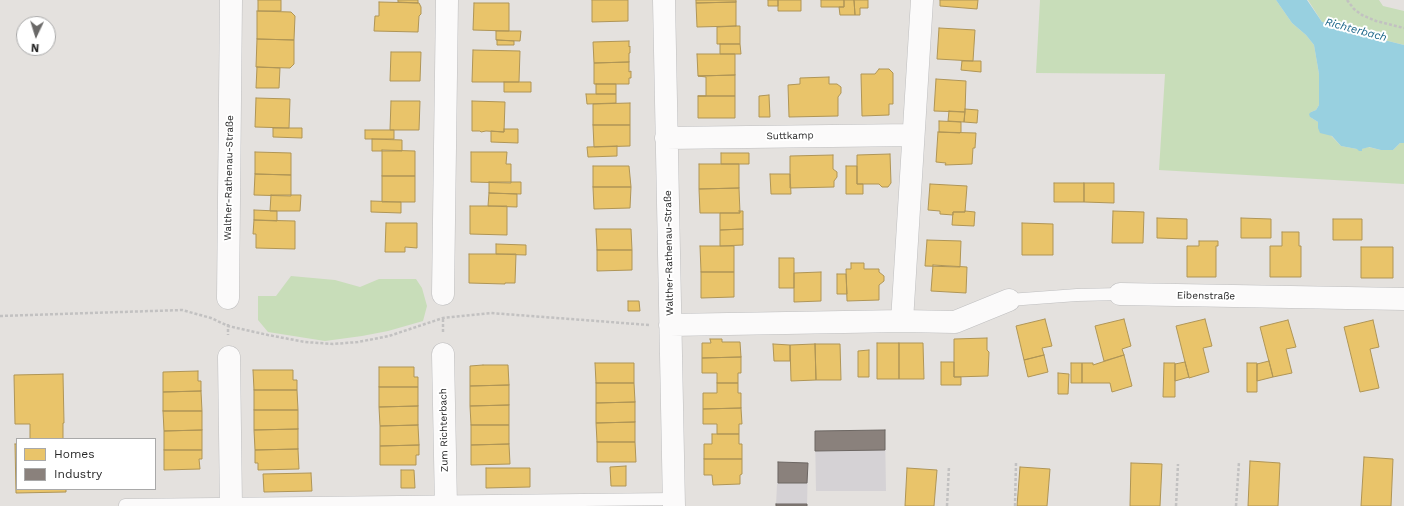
<!DOCTYPE html>
<meta charset="utf-8">
<style>
body{margin:0}
#map{position:relative;width:1404px;height:506px;overflow:hidden;background:#e4e1de;font-family:"Work Sans",sans-serif}
canvas{display:block}
.legend{position:absolute;left:16px;top:438px;width:140px;height:52px;box-sizing:border-box;background:#fff;border:1px solid #a9a9a9;margin:0;padding:5px 7px;list-style:none;font-size:12px;color:#272727}
.legend li{display:flex;align-items:center;gap:8px;height:20px}
.legend b{width:20px;border:1px solid #a9a9a9}
.north{position:absolute;left:16px;top:16px;width:40px;height:40px;box-sizing:border-box;background:#fff;border:1px solid #a9a9a9;border-radius:50%;rotate:184deg;font-size:11px;font-weight:700;line-height:16px;text-align:center;color:#272727}
.north::after{content:'';display:block;margin:auto;width:14px;height:18px;background:#696867;clip-path:polygon(50% 0,100% 100%,50% 72%,0 100%)}
</style>
<div id="map">
<canvas width="1404" height="506"></canvas>
<ul class="legend">
<li><b style="height:11px;background:#e9c46a"></b>Homes</li>
<li><b style="height:11px;background:#8a817c"></b>Industry</li>
</ul>
<div class="north">N</div>
</div>
<script>
const ctx = document.querySelector('canvas').getContext('2d');
ctx.lineJoin = 'round';
function fillPath(path, color) { ctx.fillStyle = color; ctx.fill(path, 'evenodd'); }
const toPath = rows => new Path2D(rows.map(r => 'M' + r).join(''));
function stroke(path, color, width, dash) { ctx.strokeStyle = color; ctx.lineWidth = width; ctx.lineCap = dash ? 'butt' : 'round'; ctx.setLineDash(dash || []); ctx.stroke(path); }
function write(font, color, halo, rows, align = 'center') {
  ctx.font = font + ' "Work Sans",sans-serif'; ctx.lineWidth = 4; ctx.setLineDash([]); ctx.textBaseline = 'middle'; ctx.strokeStyle = halo; ctx.fillStyle = color; for (const [text, x, y, turn = 0] of rows) {
    ctx.save(); ctx.translate(x, y); ctx.rotate((+turn || 0) * Math.PI / 180); ctx.textAlign = isNaN(turn) ? turn : align; if (halo) ctx.strokeText(text, 0, 0); ctx.fillText(text, 0, 0); ctx.restore();
  }
}
fillPath(toPath([
 [885,430,886,491,816,491,815,431],
 [778,462,808,463,807,506,776,506]
]), '#d5d2d5');
fillPath(toPath([
 [1040,0,1276,0,1292,23,1306,35,1314,45,1319,74,1319,105,1316,110,1311,112,1310,117,1318,122,1341,146,1357,149,1362,149,1368,147,1381,150,1393,150,1400,143,1404,143,1404,184,1159,170,1165,74,1036,73],
 [1308,0,1379,0,1383,6,1404,11,1404,45,1376,38,1367,33,1347,29,1322,22],
 [291,276,335,280,360,287,379,279,416,279,422,288,427,306,423,321,388,331,362,336,325,341,268,332,258,320,258,296,276,296]
]), '#c8ddb9');
fillPath(toPath([
 [1276,0,1307,0,1322,22,1347,29,1367,33,1376,38,1404,45,1404,143,1400,143,1393,150,1381,150,1369,147,1362,149,1362,151,1359,151,1357,149,1341,146,1332,136,1320,133,1318,128,1318,122,1310,117,1309,114,1311,112,1316,110,1319,105,1319,74,1314,45,1306,35,1292,23]
]), '#98d0e0');
const homes = toPath([
 [258,0,281,0,281,11,258,11,258,0],
 [398,0,418,0,418,3,398,2,398,0],
 [592,0,628,0,628,21,592,22,592,0],
 [696,0,736,0,736,2,696,3,696,0],
 [768,0,778,0,778,6,768,6,768,0],
 [778,0,801,0,801,11,778,11,778,0],
 [821,0,844,0,844,7,821,7,821,0],
 [844,0,854,0,855,15,840,15,839,7,844,7,844,0],
 [854,0,868,0,868,8,860,8,860,15,855,15,854,0],
 [940,0,978,0,977,9,940,6,940,0],
 [379,2,419,3,421,7,421,14,419,16,418,32,374,31,375,16,379,16,379,2],
 [736,2,736,26,697,27,696,3,736,2],
 [474,3,509,3,509,31,473,30,474,3],
 [257,11,291,12,295,16,294,40,257,39,257,11],
 [736,26,740,26,740,44,717,44,717,27,736,26],
 [939,28,975,30,973,61,937,59,939,28],
 [496,31,521,31,520,41,496,40,496,31],
 [257,39,294,40,294,64,290,68,256,67,257,39],
 [497,40,514,41,514,45,497,45,497,40],
 [629,41,629,47,630,46,630,53,629,53,629,62,594,63,593,42,629,41],
 [720,44,740,44,741,54,720,54,720,44],
 [473,50,520,51,519,82,472,82,473,50],
 [391,52,421,52,420,81,390,81,391,52],
 [697,54,735,54,735,75,698,76,697,54],
 [962,61,981,61,981,72,961,70,962,61],
 [629,62,629,72,631,71,631,78,629,78,629,84,594,84,594,63,629,62],
 [257,67,280,68,279,88,256,88,257,67],
 [879,69,889,69,893,73,893,104,889,104,889,115,862,116,861,74,875,74,879,69],
 [735,75,735,96,698,96,706,96,706,77,698,76,735,75],
 [829,77,829,84,837,84,841,87,841,93,838,97,838,116,789,117,788,85,800,84,800,78,829,77],
 [936,79,966,81,965,112,934,111,936,79],
 [504,82,531,82,531,92,504,92,504,82],
 [596,84,616,84,616,94,596,94,596,84],
 [586,94,616,94,616,103,587,104,586,94],
 [769,95,770,117,759,117,759,96,769,95],
 [698,96,735,96,735,118,698,118,698,96],
 [256,98,290,99,289,128,255,127,256,98],
 [391,101,420,101,419,130,390,130,391,101],
 [472,101,505,102,504,132,486,131,481,132,480,131,472,131,472,101],
 [630,103,630,125,593,125,593,104,630,103],
 [965,109,978,110,977,123,964,122,965,109],
 [949,111,965,112,964,122,948,121,949,111],
 [939,121,961,122,961,132,960,133,939,132,939,121],
 [593,125,630,125,630,146,594,147,593,125],
 [273,128,302,128,302,138,273,137,273,128],
 [504,129,518,129,518,143,491,142,491,131,504,132,504,129],
 [365,130,394,130,394,139,365,139,365,130],
 [938,132,976,133,975,148,973,148,972,164,945,165,946,163,936,162,938,132],
 [372,139,402,140,402,151,372,151,372,139],
 [617,146,617,156,588,157,587,147,617,146],
 [382,150,415,151,415,176,382,176,382,150],
 [255,152,291,153,291,175,255,174,255,152],
 [471,152,507,152,506,164,511,164,511,183,471,182,471,152],
 [721,153,749,153,749,164,721,164,721,153],
 [890,154,891,183,888,187,882,187,879,184,857,184,857,155,890,154],
 [833,155,833,169,837,172,837,177,834,181,834,187,790,188,790,156,833,155],
 [699,164,739,164,739,188,699,189,699,164],
 [593,166,629,166,631,187,593,187,593,166],
 [846,166,857,166,857,184,863,184,863,194,846,194,846,166],
 [255,174,291,175,291,196,254,195,255,174],
 [770,174,790,174,791,194,771,194,770,174],
 [382,176,415,176,415,202,382,202,382,176],
 [489,182,521,182,521,194,489,193,489,182],
 [1054,183,1084,183,1084,202,1054,202,1054,183],
 [1084,183,1114,183,1114,203,1084,202,1084,183],
 [930,184,967,186,965,212,953,212,953,215,940,214,940,211,928,210,930,184],
 [593,187,631,187,630,208,594,209,593,187],
 [739,188,740,213,700,213,699,189,739,188],
 [489,193,517,194,517,207,488,206,489,193],
 [271,195,301,195,300,211,270,211,271,195],
 [371,201,401,202,401,213,371,212,371,201],
 [470,206,507,206,507,235,470,234,470,206],
 [254,210,277,211,277,221,254,220,254,210],
 [739,211,743,211,743,229,720,230,720,213,740,213,739,211],
 [965,211,975,212,974,226,952,225,953,212,965,212,965,211],
 [1113,211,1144,212,1143,243,1112,243,1113,211],
 [1157,218,1187,219,1187,239,1157,238,1157,218],
 [1241,218,1271,219,1271,238,1241,238,1241,218],
 [1333,219,1362,219,1362,240,1333,240,1333,219],
 [254,220,295,221,295,249,256,248,256,234,253,234,254,220],
 [386,223,417,223,417,248,405,247,405,252,385,252,386,223],
 [1022,223,1053,224,1053,255,1022,255,1022,223],
 [596,229,631,229,632,250,597,250,596,229],
 [743,229,743,245,720,246,720,230,743,229],
 [1282,232,1299,232,1299,246,1301,246,1301,277,1270,277,1270,246,1282,246,1282,232],
 [927,240,961,241,960,267,925,266,927,240],
 [1199,241,1218,241,1218,246,1216,246,1216,277,1187,277,1187,246,1199,246,1199,241],
 [496,244,526,245,526,255,496,254,496,244],
 [700,246,734,246,734,272,701,272,700,246],
 [1361,247,1393,247,1393,278,1361,278,1361,247],
 [597,250,632,250,632,270,597,271,597,250],
 [469,254,516,254,515,283,505,283,505,284,469,283,469,254],
 [779,258,794,258,794,288,779,288,779,258],
 [851,263,864,263,864,269,879,269,879,272,884,276,884,281,879,285,879,300,847,301,846,269,851,269,851,263],
 [933,265,967,267,966,293,931,291,933,265],
 [701,272,734,272,734,297,701,298,701,272],
 [821,272,821,301,794,302,794,273,821,272],
 [837,274,846,274,847,294,837,294,837,274],
 [628,301,639,301,640,311,628,311,628,301],
 [1045,319,1052,346,1042,348,1044,355,1024,360,1016,326,1045,319],
 [1124,319,1131,346,1122,349,1124,355,1104,361,1095,326,1124,319],
 [1205,319,1212,346,1203,348,1209,372,1189,378,1176,326,1205,319],
 [1288,320,1296,347,1286,349,1292,373,1273,377,1260,327,1288,320],
 [1373,320,1379,347,1370,349,1379,388,1360,392,1344,327,1373,320],
 [987,338,987,350,989,352,988,376,954,377,954,339,987,338],
 [710,339,722,339,722,342,740,342,741,357,702,358,702,343,711,343,710,339],
 [877,343,899,343,899,379,877,379,877,343],
 [899,343,923,343,924,379,899,379,899,343],
 [773,344,790,345,790,361,774,361,773,344],
 [815,344,816,380,791,381,790,345,815,344],
 [815,344,840,344,841,380,816,380,815,344],
 [869,350,869,377,858,377,858,351,869,350],
 [1044,355,1048,372,1028,377,1024,360,1044,355],
 [1124,355,1132,386,1112,392,1110,383,1082,383,1082,363,1093,363,1093,365,1124,355],
 [741,357,741,373,738,373,738,383,717,383,717,373,702,373,702,358,741,357],
 [1269,361,1273,377,1257,381,1257,364,1269,361],
 [941,362,954,362,954,377,961,377,961,385,941,385,941,362],
 [1185,362,1189,377,1175,381,1175,364,1185,362],
 [595,363,634,363,634,383,596,383,595,363],
 [1071,363,1082,363,1082,383,1071,383,1071,363],
 [1164,363,1175,363,1175,397,1163,397,1164,363],
 [1247,363,1257,363,1257,392,1247,392,1247,363],
 [483,365,508,365,509,385,470,386,470,366,483,365],
 [379,367,414,367,414,377,418,377,418,387,379,387,379,367],
 [253,370,293,370,293,380,297,380,297,390,254,390,253,370],
 [198,371,198,381,201,381,201,391,163,392,163,372,198,371],
 [1058,373,1069,374,1068,394,1058,394,1058,373],
 [63,374,64,423,63,423,63,439,30,439,30,424,15,424,14,375,63,374],
 [596,383,634,383,635,402,596,403,596,383],
 [717,383,738,383,738,393,741,393,741,408,703,409,703,393,717,393,717,383],
 [509,385,509,405,470,406,470,386,509,385],
 [379,387,418,387,418,406,379,407,379,387],
 [254,390,297,390,298,410,254,410,254,390],
 [201,391,202,411,163,411,163,392,201,391],
 [635,402,635,422,596,423,596,403,635,402],
 [509,405,509,425,471,425,470,406,509,405],
 [418,406,418,425,380,426,379,407,418,406],
 [741,408,742,424,739,424,739,434,717,434,717,424,703,424,703,409,741,408],
 [254,410,298,410,298,429,254,430,254,410],
 [163,411,202,411,202,430,164,431,163,411],
 [635,422,635,442,597,442,596,423,635,422],
 [418,425,419,445,380,446,380,426,418,425],
 [471,425,509,425,509,444,471,445,471,425],
 [298,429,298,449,255,450,254,430,298,429],
 [202,430,202,450,164,450,164,431,202,430],
 [712,434,739,434,739,444,742,444,742,459,704,459,704,444,712,444,712,434],
 [597,442,635,442,636,462,597,462,597,442],
 [15,444,17,444,17,489,66,489,66,492,16,493,15,444],
 [509,444,510,464,471,465,471,445,509,444],
 [419,445,419,455,416,455,416,465,380,465,380,446,419,445],
 [298,449,299,469,258,470,258,463,255,463,255,450,298,449],
 [164,450,202,450,202,459,199,459,200,469,164,470,164,450],
 [1364,457,1393,459,1391,506,1361,506,1364,457],
 [704,459,742,459,742,474,740,475,740,484,713,485,712,475,704,475,704,459],
 [1250,461,1280,463,1278,506,1248,506,1250,461],
 [1131,463,1162,464,1160,506,1130,506,1131,463],
 [626,466,626,486,611,486,610,467,626,466],
 [1020,467,1050,469,1047,506,1017,506,1020,467],
 [486,468,530,468,530,487,486,488,486,468],
 [907,468,937,470,934,506,905,506,907,468],
 [401,470,414,470,415,488,401,488,401,470],
 [311,473,312,491,264,492,263,474,311,473]
]);
fillPath(homes, '#e9c46a');
stroke(homes, '#af9556', 1);
const industry = toPath([
 [885,430,885,450,815,451,815,431,885,430],
 [778,462,808,463,807,483,778,483,778,462],
 [776,504,807,504,807,506,776,506,776,504]
]);
fillPath(industry, '#8a817c');
stroke(industry, '#6c6662', 1);
const lane = toPath([
 [1009,300,1077,295,1120,294],
 [125,505,674,499]
]);
const street = toPath([
 [664,0,674,506],
 [666,138,913,135],
 [443,294,447,0],
 [1120,294,1404,299],
 [228,298,231,0],
 [902,321,955,322,1009,300],
 [670,325,902,321,922,0],
 [443,354,446,506],
 [229,357,231,506]
]);
stroke(lane, '#bebebf', 13);
stroke(street, '#bebebf', 23);
stroke(toPath([
 [1347,0,1354,9,1362,15,1376,21,1404,28],
 [0,316,182,310,211,318,228,326,268,335,305,342,333,344,358,342,389,336,443,318,491,313,649,325],
 [228,324,228,335],
 [443,332,443,317],
 [947,506,949,466],
 [1015,506,1016,463],
 [1176,506,1178,464],
 [1236,506,1239,462]
]), '#c2c1c1', 2.5, [3, 2]);
stroke(lane, '#fbfafa', 12);
stroke(street, '#fbfafa', 22);
write('10px', '#272727', '#fff', [
 ["Suttkamp",790,136,-1],
 ["Walther-Rathenau-Straße",229,178,-89],
 ["Walther-Rathenau-Straße",669,253,-91],
 ["Eibenstraße",1206,296,1],
 ["Zum Richterbach",444,430,-91]
]);
write('italic 11px', '#1a6588', '#fff', [
 ["Richterbach",1356,30,15]
]);
</script>
